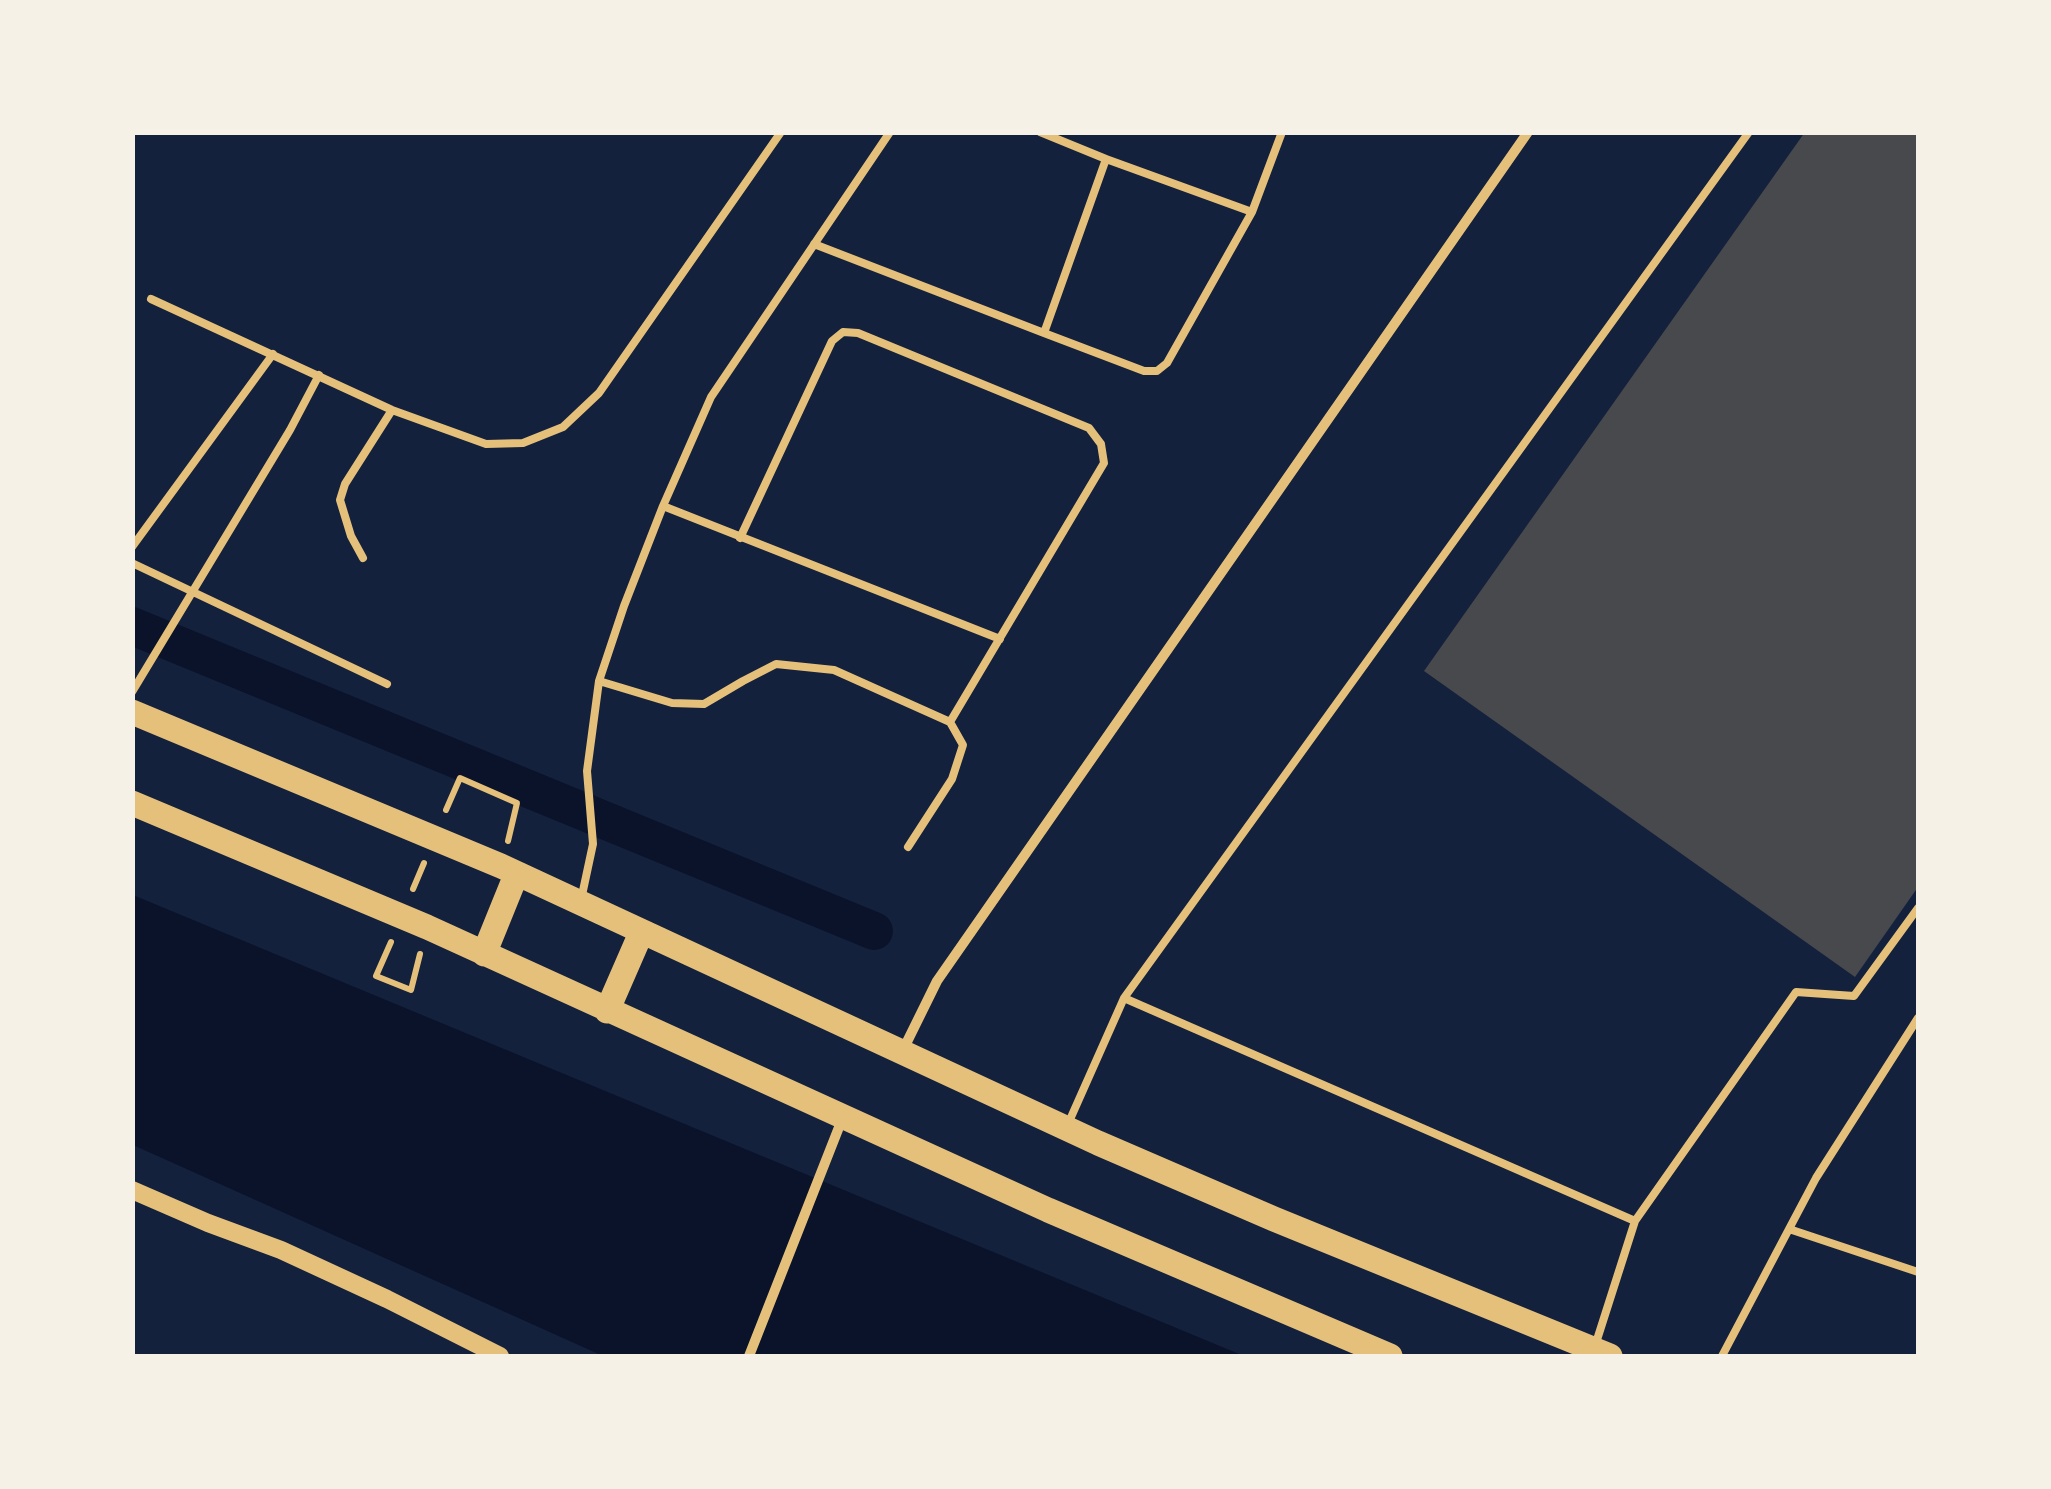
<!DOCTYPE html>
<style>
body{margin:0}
#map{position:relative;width:2051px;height:1489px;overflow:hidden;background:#14213d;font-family:"Asap Condensed",sans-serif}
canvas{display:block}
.frame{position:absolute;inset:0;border:135px solid #f6f1e7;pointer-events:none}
</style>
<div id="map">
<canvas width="2051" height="1489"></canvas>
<div class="frame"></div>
</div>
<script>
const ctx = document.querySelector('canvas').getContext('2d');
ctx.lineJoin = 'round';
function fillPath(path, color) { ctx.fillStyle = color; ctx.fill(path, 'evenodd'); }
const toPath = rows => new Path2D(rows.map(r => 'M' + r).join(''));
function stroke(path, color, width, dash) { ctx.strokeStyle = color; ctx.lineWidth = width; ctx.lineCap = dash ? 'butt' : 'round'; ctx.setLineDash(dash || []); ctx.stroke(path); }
fillPath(toPath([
 [133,895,1244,1356,603,1356,133,1145]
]), '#0b132b');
stroke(toPath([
 [132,626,874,931]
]), '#0b132b', 38);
fillPath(toPath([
 [1805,132,1918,132,1918,887,1855,977,1424,671]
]), '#48494c');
stroke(toPath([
 [446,810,460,778,517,803,508,841],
 [413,889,424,863],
 [391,942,376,976,411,990,420,954]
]), '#e5c07b', 6);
stroke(toPath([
 [1106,159,1252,212],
 [814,244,1044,333,1106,159,1040,132],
 [151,299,392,410,486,444,523,443,563,427,599,393,781,132],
 [1044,333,1144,371,1157,371,1167,363,1252,212,1282,132],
 [663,506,1000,639],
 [740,538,832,341,843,332,858,333,1089,428,1101,444,1104,463,950,722],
 [132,547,273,354],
 [363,558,351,536,340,500,345,484,392,410],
 [132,563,387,684],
 [599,681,672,703,704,704,743,681,776,664,834,670,950,722,963,745,952,779,908,847],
 [132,692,290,430,319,375],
 [581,900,593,844,587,771,599,681,624,606,663,506,711,397,890,132],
 [1124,998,1635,1221],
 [1918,1018,1816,1178,1789,1229,1918,1272],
 [1068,1124,1124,998,1749,132],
 [1595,1346,1635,1221,1796,992,1854,996,1918,908],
 [1722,1356,1789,1229]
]), '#e5c07b', 8);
stroke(toPath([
 [902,1052,937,981,1528,132],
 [749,1356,843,1117]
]), '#e5c07b', 10);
stroke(toPath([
 [132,1190,208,1223,281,1250,387,1299,500,1356]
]), '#e5c07b', 18);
stroke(toPath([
 [132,712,501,866,1098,1143,1274,1219,1610,1356],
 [132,803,427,927,1048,1210,1390,1356],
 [484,954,516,875],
 [607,1011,641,933]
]), '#e5c07b', 25);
</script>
